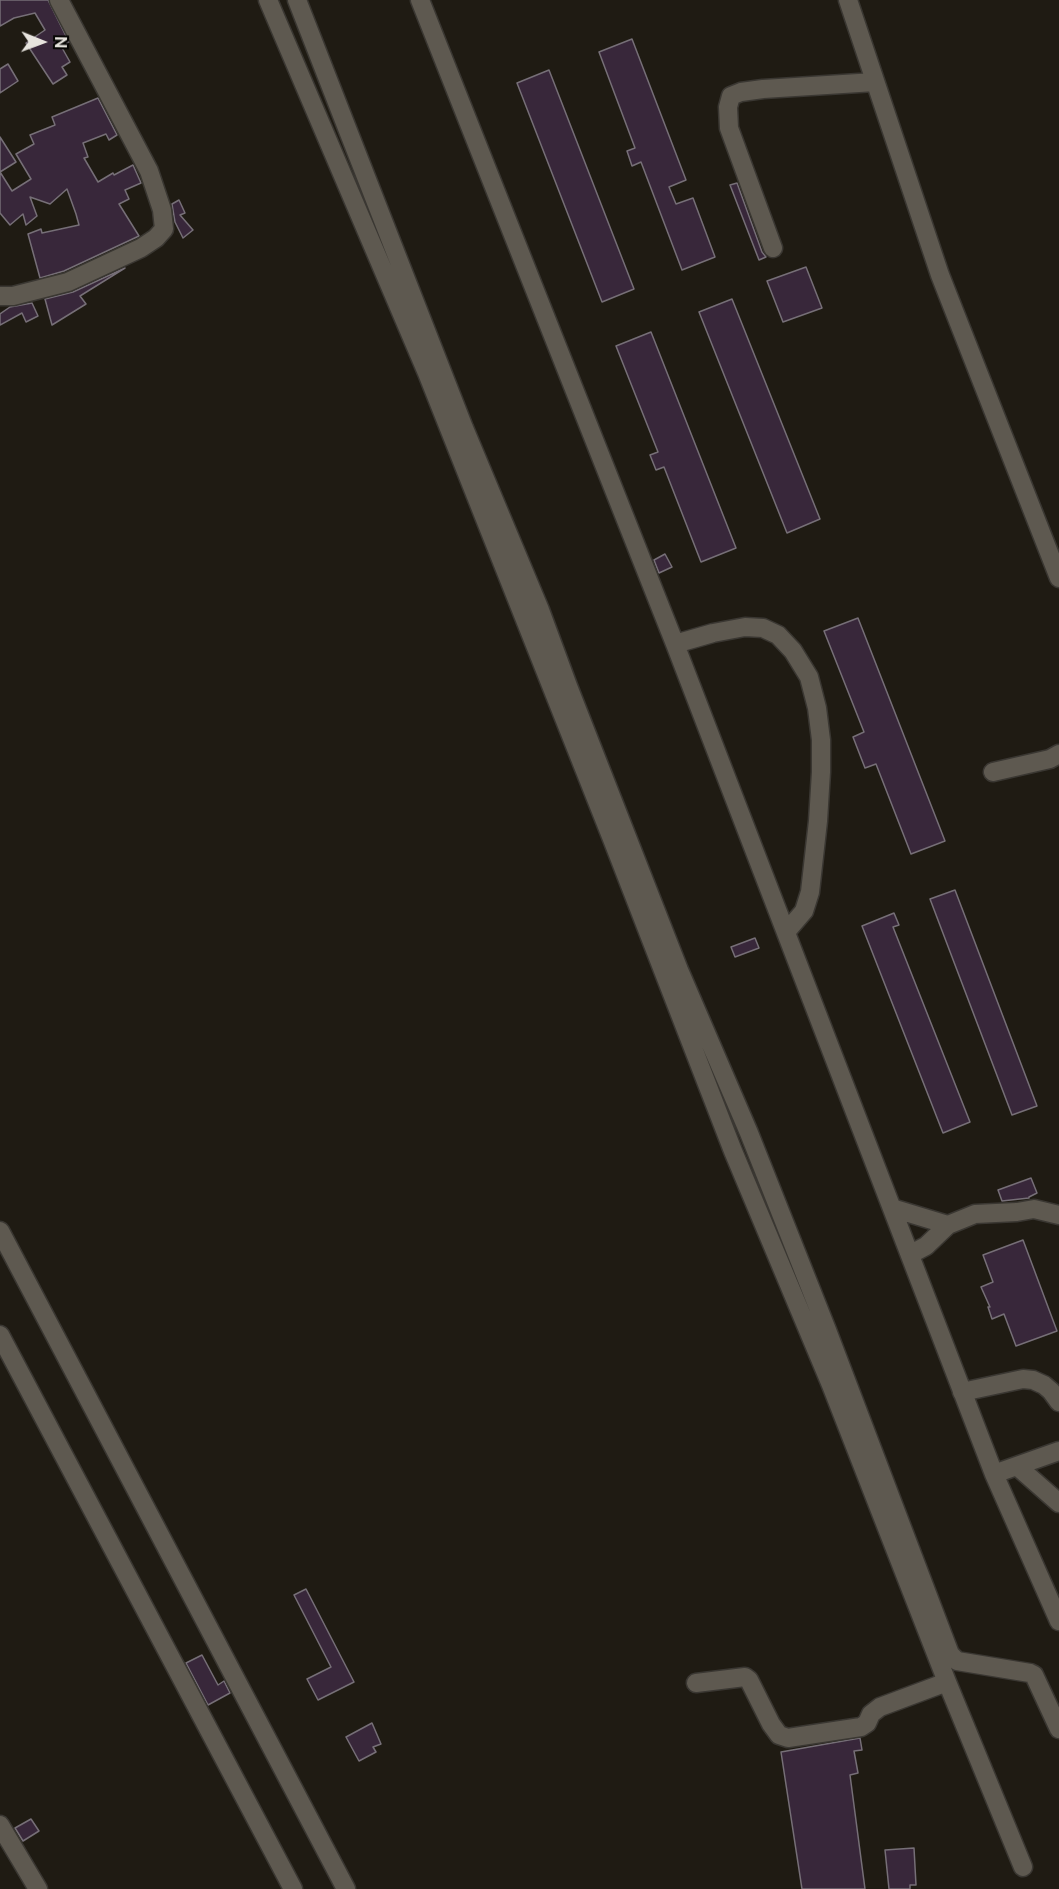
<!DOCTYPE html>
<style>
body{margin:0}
#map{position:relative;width:1059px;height:1889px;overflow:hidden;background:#1f1b13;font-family:"Public Sans",sans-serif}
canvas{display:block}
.north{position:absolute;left:12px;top:12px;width:60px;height:60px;-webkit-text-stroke:4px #070604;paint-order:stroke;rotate:91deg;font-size:16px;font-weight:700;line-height:24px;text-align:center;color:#e7e4de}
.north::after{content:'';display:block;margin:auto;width:21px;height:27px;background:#e7e4de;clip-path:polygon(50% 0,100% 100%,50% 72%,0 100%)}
</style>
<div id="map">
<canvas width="1059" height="1889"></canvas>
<div class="north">N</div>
</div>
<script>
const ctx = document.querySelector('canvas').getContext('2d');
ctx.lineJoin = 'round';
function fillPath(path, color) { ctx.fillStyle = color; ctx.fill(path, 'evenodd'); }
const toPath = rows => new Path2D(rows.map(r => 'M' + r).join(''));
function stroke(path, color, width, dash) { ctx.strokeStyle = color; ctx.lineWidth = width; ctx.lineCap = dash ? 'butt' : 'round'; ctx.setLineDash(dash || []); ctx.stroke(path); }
const building = toPath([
 [0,0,48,0,69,42,61,46,70,62,62,67,67,75,53,84,26,43,45,30,35,13,14,18,0,26,0,0],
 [632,39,686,180,669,187,676,204,693,198,715,257,682,270,641,162,632,166,627,151,635,148,599,52,632,39],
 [8,64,18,81,0,93,0,69,8,64],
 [549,70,634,289,602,302,517,83,549,70],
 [98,98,117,135,109,140,106,134,83,143,88,157,84,158,98,182,113,173,114,175,133,165,141,183,125,190,129,199,119,204,139,236,64,271,40,278,28,234,41,229,42,233,79,225,76,214,67,189,50,204,30,197,37,216,26,225,23,214,10,225,0,213,0,137,16,162,0,172,12,191,31,179,16,154,34,144,30,135,55,125,52,117,98,98],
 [737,183,762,252,766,257,759,260,730,185,737,183],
 [179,200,185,213,180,215,193,230,183,238,175,222,172,204,179,200],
 [806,267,822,308,783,322,767,281,806,267],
 [125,268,80,296,86,304,52,325,45,299,73,292,125,268],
 [732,299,820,519,787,533,699,312,732,299],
 [32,303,38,316,26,322,22,313,0,325,0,314,10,307,32,303],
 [651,332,736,548,701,562,664,467,656,470,650,455,658,452,616,346,651,332],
 [665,554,672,567,659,573,654,560,665,554],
 [858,618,945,841,911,854,876,764,865,768,853,737,864,732,824,631,858,618],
 [955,890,1037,1106,1012,1115,930,899,955,890],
 [894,913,899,925,893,927,970,1122,943,1133,862,926,894,913],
 [755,938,759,948,735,957,731,947,755,938],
 [1031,1178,1037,1193,1029,1197,1029,1198,1002,1201,998,1190,1031,1178],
 [1023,1240,1057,1331,1016,1346,1004,1314,992,1319,988,1307,990,1307,981,1287,993,1282,983,1255,1023,1240],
 [306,1589,354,1682,318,1700,307,1679,331,1667,294,1595,306,1589],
 [202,1655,218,1685,224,1681,230,1693,208,1705,186,1663,202,1655],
 [372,1723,381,1744,373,1747,376,1752,359,1761,346,1737,372,1723],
 [860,1738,862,1750,854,1751,858,1773,850,1775,865,1889,802,1889,781,1752,860,1738],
 [31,1819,39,1831,23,1841,15,1828,31,1819],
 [914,1848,916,1885,910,1885,910,1889,889,1889,885,1850,914,1848]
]);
fillPath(building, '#38273a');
stroke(building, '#766f77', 1.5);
const minor = toPath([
 [268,0,427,373,612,839,733,1151,831,1385,947,1682,1023,1867],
 [297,0,464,428,540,610,568,686,679,970,749,1133,827,1330,950,1654,957,1661,1030,1673,1034,1675,1059,1729],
 [420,0,675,644,994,1474,1059,1621],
 [848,0,940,275,1059,578],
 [773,248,729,128,728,107,731,96,741,92,763,89,875,82],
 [0,296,13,296,68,282,141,248,156,238,164,229,162,210,149,171,59,0],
 [675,644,713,633,745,627,763,628,778,635,793,651,809,677,817,708,821,740,821,772,818,821,810,892,804,911,786,932],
 [993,772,1050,759,1059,754],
 [892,1208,948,1225],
 [0,1231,346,1889],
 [911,1254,926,1246,948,1225,975,1214,1017,1212,1034,1209,1059,1215],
 [0,1335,293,1889],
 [962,1392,1023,1379,1033,1380,1044,1385,1051,1391,1059,1402],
 [1017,1466,1059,1503],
 [994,1474,1059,1451],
 [696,1683,745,1677,749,1680,771,1724,779,1735,788,1738,861,1727,867,1723,871,1714,880,1707,947,1682],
 [0,1825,38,1889]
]);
stroke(minor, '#3a3732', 21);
stroke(minor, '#5e5950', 18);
</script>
